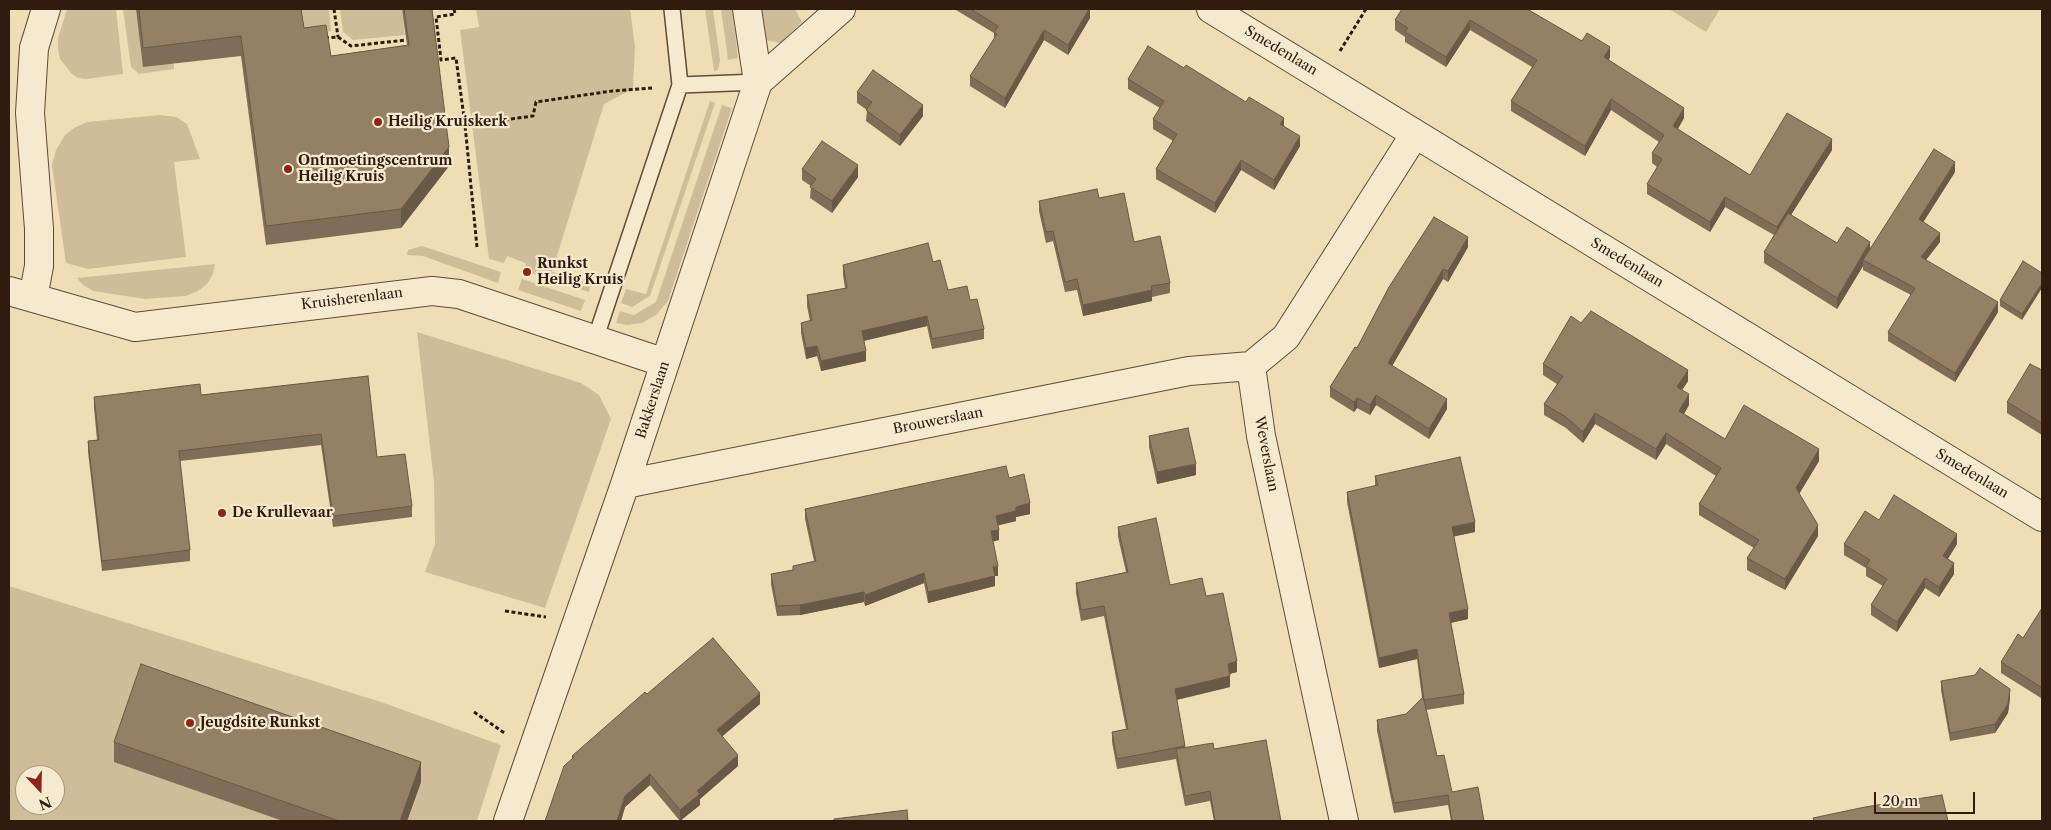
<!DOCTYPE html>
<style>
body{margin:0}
#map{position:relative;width:2051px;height:830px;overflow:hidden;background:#efdeb5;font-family:"Libre Caslon Text",serif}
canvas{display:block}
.frame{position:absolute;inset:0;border:10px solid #311b0e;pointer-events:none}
.north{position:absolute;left:15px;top:765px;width:50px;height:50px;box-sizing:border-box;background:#f5eacf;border:1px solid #a79782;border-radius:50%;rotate:159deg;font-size:14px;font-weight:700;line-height:20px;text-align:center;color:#311b0e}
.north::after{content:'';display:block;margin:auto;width:18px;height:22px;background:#8f2418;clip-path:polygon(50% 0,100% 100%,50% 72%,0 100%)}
.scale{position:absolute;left:1874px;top:792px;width:101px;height:22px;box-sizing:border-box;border:2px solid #311b0e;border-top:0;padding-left:6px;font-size:15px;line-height:18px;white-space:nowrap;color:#311b0e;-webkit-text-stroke:4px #f5eacf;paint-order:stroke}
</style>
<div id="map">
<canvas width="2051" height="830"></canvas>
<div class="frame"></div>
<div class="north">N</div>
<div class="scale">20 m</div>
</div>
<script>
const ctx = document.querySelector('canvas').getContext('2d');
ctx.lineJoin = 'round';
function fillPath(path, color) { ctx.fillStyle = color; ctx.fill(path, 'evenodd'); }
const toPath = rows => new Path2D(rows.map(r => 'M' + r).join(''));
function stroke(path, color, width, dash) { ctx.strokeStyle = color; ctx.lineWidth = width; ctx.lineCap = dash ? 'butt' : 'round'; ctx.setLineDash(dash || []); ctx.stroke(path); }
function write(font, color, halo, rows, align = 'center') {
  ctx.font = font + ' "Libre Caslon Text",serif'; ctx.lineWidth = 4.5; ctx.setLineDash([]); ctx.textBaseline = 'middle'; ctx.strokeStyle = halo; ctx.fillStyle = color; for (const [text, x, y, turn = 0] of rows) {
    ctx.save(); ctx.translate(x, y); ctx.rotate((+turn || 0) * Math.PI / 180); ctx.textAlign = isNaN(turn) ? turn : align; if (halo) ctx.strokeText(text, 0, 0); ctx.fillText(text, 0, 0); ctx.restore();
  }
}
fillPath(toPath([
 [67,9,116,9,123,74,86,79,78,78,71,73,60,59,58,49,58,38],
 [123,9,136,9,174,63,174,69,139,74,131,67],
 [299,9,329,9,331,31,302,33],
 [340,9,402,9,405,35,353,40,343,32],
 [476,9,630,9,635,46,633,89,604,104,552,272,591,284,589,292,527,272,525,263,507,256,504,263,489,259,460,30,479,27],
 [705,9,713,9,720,60,718,70,714,71],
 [721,9,732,9,738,58,728,60],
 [762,9,795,9,802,22,780,43,766,40,761,20],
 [1669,9,1720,9,1706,32],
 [710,101,715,103,650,296,632,307,621,303,626,289,646,294],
 [722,105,732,108,668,301,656,315,642,323,627,325,616,323,620,311,634,315,656,302],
 [160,115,176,117,187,124,200,159,174,162,186,257,88,269,66,263,52,165,56,150,65,135,74,128,87,122],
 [422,246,501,272,498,283,423,256,407,255,408,250],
 [215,264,213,274,207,284,198,291,186,296,145,299,93,291,83,285,77,278],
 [522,279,585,300,581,311,518,290],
 [417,332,581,383,599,395,611,419,545,608,425,572,435,544,434,482],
 [9,586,381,702,501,745,477,821,9,821],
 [25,775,55,775,55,805,25,805]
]), '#cfbd99');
const lane = toPath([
 [680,85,758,82],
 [595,340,680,85,672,9]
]);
const street = toPath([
 [747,9,758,82],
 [1211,9,2042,517],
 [9,291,135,327,432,291,459,294,665,363],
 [33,298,39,266,39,229,30,113,34,48,46,9],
 [625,484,1189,371,1251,366],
 [508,821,625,484,758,82,841,9],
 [1344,821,1261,436,1251,366,1286,337,1415,134]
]);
stroke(lane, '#604c38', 18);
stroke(street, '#604c38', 30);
stroke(toPath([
 [334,9,338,37],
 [454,9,455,14,436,17,441,60,456,58,465,125],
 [325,38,338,37,351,46,406,40],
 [1340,51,1366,9],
 [477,247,465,125,533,116,536,102,612,91,652,88],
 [505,611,546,617],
 [474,712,506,734]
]), '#311b0e', 3, [4, 2.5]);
stroke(lane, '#f5eacf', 15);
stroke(street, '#f5eacf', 28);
fillPath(toPath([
 [136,9,301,9,304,28,331,56,407,45,402,9,432,9,449,166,401,228,266,245,241,56,143,67],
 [956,9,1090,9,1090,18,1068,55,1044,40,1005,108,970,86,970,76,994,39,994,33,956,10],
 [1527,9,1582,41,1610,57,1609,60,1684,118,1678,129,1750,175,1832,150,1791,215,1837,243,1870,248,1955,172,1923,222,1940,242,1926,260,1998,312,1955,382,1888,341,1888,332,1911,295,1863,270,1863,266,1837,309,1764,263,1764,252,1774,235,1725,207,1710,232,1647,194,1647,184,1657,167,1652,163,1652,153,1659,142,1611,110,1585,156,1511,111,1511,101,1532,67,1470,30,1446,67,1405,42,1405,37,1395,30,1395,20],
 [1184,68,1284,126,1300,146,1274,190,1241,170,1215,213,1156,179,1156,169,1173,141,1153,129,1153,119,1160,108,1128,89,1128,79],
 [857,92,923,116,900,146,866,121,867,110,857,103],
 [802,169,858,177,832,213,810,198,811,186,802,180],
 [1099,198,1134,242,1170,283,1170,293,1152,297,1152,301,1083,316,1077,290,1065,292,1053,241,1046,243,1039,211,1039,201],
 [1468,247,1448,282,1443,279,1392,366,1447,409,1429,439,1376,405,1370,415,1357,408,1354,412,1330,397,1330,387,1357,348,1389,287],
 [2023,261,2022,320,2000,306,2000,300],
 [933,262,948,290,970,300,984,329,984,339,932,349,927,326,864,341,866,361,821,371,817,356,806,359,801,333,801,323,810,321,807,306,807,295,845,288,843,275,843,265],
 [1581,323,1688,381,1682,390,1689,405,1684,414,1725,439,1819,461,1799,494,1818,536,1785,590,1747,570,1747,558,1754,548,1699,515,1699,504,1716,476,1666,444,1656,460,1595,424,1583,443,1566,428,1544,415,1544,404,1557,384,1543,375,1543,364],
 [2042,370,2042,435,2007,413,2007,402],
 [368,376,377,457,412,506,412,517,333,527,321,445,180,461,190,550,190,561,102,571,88,452,88,441,97,440,94,408,94,397,201,395],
 [1149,436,1196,475,1157,484,1149,447],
 [1375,476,1475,532,1454,536,1468,619,1451,623,1464,694,1464,704,1426,710,1437,756,1452,792,1484,821,1451,821,1448,805,1394,813,1377,731,1377,720,1406,714,1422,698,1417,659,1379,668,1347,502,1347,492,1375,486],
 [1009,478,1030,514,1016,517,1016,521,998,525,999,540,993,541,998,576,995,576,995,586,928,603,924,583,865,606,864,602,800,615,777,616,771,584,771,574,793,570,793,566,814,561,805,519,805,509],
 [1879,520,1957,544,1948,559,1954,574,1939,597,1925,588,1897,632,1871,615,1871,605,1883,586,1866,576,1866,568,1844,555,1844,544],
 [1118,527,1170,585,1206,596,1237,672,1230,674,1230,687,1177,700,1185,747,1214,749,1281,821,1214,821,1210,801,1185,806,1176,759,1117,769,1112,742,1112,732,1126,729,1104,616,1081,621,1076,593,1076,583,1126,572,1118,537],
 [2042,608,2041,698,2001,673,2001,662,2023,638],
 [1941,681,2010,698,2008,713,1995,733,1950,741,1941,690],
 [647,694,760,704,722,736,738,766,700,799,700,805,680,821,650,785,625,807,621,821,545,821,572,759,572,756],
 [114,742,421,782,407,821,283,821,114,762]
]), '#7f6e57');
fillPath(toPath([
 [1089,9,1090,9,1090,18,1068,55,1068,45],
 [1470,20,1470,30,1446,67,1446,57],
 [1044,30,1044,40,1005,108,1005,98],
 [1610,47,1610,57,1604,67,1604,57],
 [1611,99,1611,110,1585,156,1585,146],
 [923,105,923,116,900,146,900,135],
 [1684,108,1684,118,1673,136,1673,126],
 [1284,118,1284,128,1280,124],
 [1300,136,1300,146,1274,190,1274,180],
 [1832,139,1832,150,1777,237,1777,227],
 [449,147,449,166,401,228,401,209],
 [1241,160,1241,170,1215,213,1215,203],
 [1955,162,1955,172,1919,229,1919,219],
 [858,165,858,177,832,213,832,201],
 [1725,197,1725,207,1710,232,1710,222],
 [1940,233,1940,242,1921,266,1921,257],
 [1468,237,1468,247,1448,282,1448,271],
 [1870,242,1870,253,1863,260,1863,266,1837,309,1837,298],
 [1443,269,1443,279,1388,373,1388,363],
 [2042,283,2042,288,2022,320,2022,314],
 [1152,290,1152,301,1083,316,1083,305],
 [1998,302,1998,312,1955,382,1955,373],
 [927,316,927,326,862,341,862,331],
 [817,346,817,356,806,359,806,348],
 [866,351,866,361,821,371,821,361],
 [1688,370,1688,381,1677,398,1677,387],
 [1689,394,1689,405,1679,422,1679,411],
 [1376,395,1376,405,1370,415,1370,405],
 [1357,398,1357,408,1354,412,1354,402],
 [1447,399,1447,409,1429,439,1429,429],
 [1595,413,1595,424,1583,443,1583,432],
 [1666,433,1666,444,1656,460,1656,449],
 [1819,449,1819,461,1796,499,1796,488],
 [1196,464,1196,475,1157,484,1157,472],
 [1030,503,1030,514,1016,517,1016,521,996,526,996,516,1016,507],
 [1475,522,1475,532,1452,537,1452,527],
 [1818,525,1818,536,1785,590,1785,579],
 [999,530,999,540,991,542,991,531],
 [1957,534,1957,544,1943,566,1943,556],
 [1954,563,1954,574,1939,597,1939,587],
 [998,566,998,576,995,576,995,586,928,603,928,592],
 [924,573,924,583,865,606,865,595],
 [1925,578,1925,588,1897,632,1897,622],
 [864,592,864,602,800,615,800,605],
 [1468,609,1468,619,1449,623,1449,613],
 [1417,649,1417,659,1379,668,1379,658],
 [1237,661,1237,672,1228,674,1228,664],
 [1230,676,1230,687,1175,700,1175,689],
 [2042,684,2042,695,2041,698,2041,687],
 [2010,689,2010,698,2008,713,1995,733,1995,724],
 [760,693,760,704,717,741,717,730],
 [738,755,738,766,700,799,700,805,680,821,680,810,697,791],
 [421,762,421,782,407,821,400,821],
 [650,774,650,785,625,807,621,821,617,821,625,796]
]), '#685a47');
const building = toPath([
 [139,9,301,9,304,28,326,25,331,56,409,45,404,9,432,9,449,147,401,209,266,226,241,36,143,48,139,9],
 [971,9,1089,9,1068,45,1044,30,1005,98,970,76,997,34,994,33,998,26,971,9],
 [1402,9,1527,9,1582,41,1587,33,1610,47,1604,57,1684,108,1673,126,1750,175,1787,113,1832,139,1777,227,1725,197,1710,222,1647,184,1662,159,1652,153,1664,135,1611,99,1585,146,1511,101,1537,60,1470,20,1446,57,1405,32,1408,28,1395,20,1402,9],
 [1148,46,1184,68,1186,65,1246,102,1249,97,1284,118,1280,124,1300,136,1274,180,1241,160,1215,203,1156,169,1177,134,1153,119,1164,101,1128,79,1148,46],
 [873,70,923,105,900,135,866,110,872,102,857,92,873,70],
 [822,141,858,165,832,201,810,187,816,179,802,169,822,141],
 [1934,149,1955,162,1919,219,1940,233,1921,257,1998,302,1955,373,1888,332,1915,288,1863,260,1934,149],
 [1097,189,1099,198,1124,193,1134,242,1160,236,1170,283,1151,286,1152,290,1083,305,1077,279,1065,282,1053,231,1046,232,1039,201,1097,189],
 [1788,213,1837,243,1847,227,1870,242,1837,298,1764,252,1788,213],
 [1434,217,1468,237,1448,271,1443,269,1388,363,1447,399,1429,429,1376,395,1370,405,1357,398,1354,402,1330,387,1355,347,1357,348,1389,287,1434,217],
 [928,243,933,262,940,260,948,290,967,286,970,300,977,299,984,329,932,339,927,316,862,331,866,351,821,361,817,346,806,348,801,323,812,320,807,295,847,288,843,265,928,243],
 [2023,261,2042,273,2042,283,2022,314,2000,300,2023,261],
 [1591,311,1688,370,1677,387,1689,394,1679,411,1725,439,1744,405,1819,449,1796,488,1818,525,1785,579,1747,558,1759,540,1699,504,1721,468,1666,433,1656,449,1595,413,1583,432,1566,417,1544,404,1563,376,1543,364,1571,316,1581,323,1591,311],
 [2030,364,2042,370,2042,423,2007,402,2030,364],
 [368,376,377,457,405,454,412,506,333,516,321,434,179,451,190,550,102,561,88,441,99,440,94,397,200,384,201,395,368,376],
 [1188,428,1196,464,1157,472,1149,436,1188,428],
 [1460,457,1475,522,1452,527,1468,609,1449,613,1464,694,1424,700,1437,756,1444,755,1452,792,1478,787,1484,821,1452,821,1448,795,1394,803,1377,720,1406,714,1423,697,1424,700,1417,649,1379,658,1347,492,1378,485,1375,476,1460,457],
 [1006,466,1009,478,1024,474,1030,503,1016,507,1016,511,996,516,999,530,991,531,998,566,993,567,995,576,928,592,924,573,865,595,864,592,800,605,777,606,771,574,793,570,793,566,816,561,805,509,1006,466],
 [1894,495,1957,534,1943,556,1954,563,1939,587,1925,578,1897,622,1871,605,1887,579,1866,566,1870,560,1844,544,1865,511,1879,520,1894,495],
 [1156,518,1170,585,1202,578,1206,596,1223,593,1237,661,1228,664,1230,676,1175,689,1185,746,1117,759,1112,732,1128,729,1104,606,1081,610,1076,583,1128,572,1118,527,1156,518],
 [2042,608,2042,684,2041,687,2001,662,2018,634,2023,638,2042,608],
 [713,638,760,693,717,730,738,755,697,791,700,794,680,810,650,774,625,796,617,821,545,821,564,766,574,757,572,756,645,692,647,694,713,638],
 [141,664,421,762,400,821,339,821,114,742,141,664],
 [1980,668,2010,689,2008,704,1995,724,1950,733,1941,681,1975,675,1980,668],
 [1266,740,1281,821,1215,821,1210,791,1185,796,1176,749,1213,743,1214,749,1266,740],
 [1942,795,1948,821,1814,821,1813,818,1865,807,1942,795],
 [907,810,908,821,834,821,834,819,907,810]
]);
fillPath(building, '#948065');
stroke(building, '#685a47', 1);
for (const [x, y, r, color] of [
 [378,122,5,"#8f2418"],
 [288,169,5,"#8f2418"],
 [527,272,5,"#8f2418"],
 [222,513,5,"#8f2418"],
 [190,723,5,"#8f2418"]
]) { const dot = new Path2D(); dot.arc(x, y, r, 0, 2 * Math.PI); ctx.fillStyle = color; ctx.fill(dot); stroke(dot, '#f5eacf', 2); }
write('14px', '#311b0e', '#f5eacf', [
 ["Smedenlaan",1281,51,31],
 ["Smedenlaan",1627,263,31],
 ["Kruisherenlaan",352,299,-7],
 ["Bakkerslaan",653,400,-72],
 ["Brouwerslaan",938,421,-11],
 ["Weverslaan",1266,454,79],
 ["Smedenlaan",1972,474,31]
]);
write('bold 14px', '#311b0e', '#f5eacf', [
 ["Heilig Kruiskerk",388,122],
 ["Ontmoetingscentrum",298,161],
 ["Heilig Kruis",298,177],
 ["Runkst",537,264],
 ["Heilig Kruis",537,280],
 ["De Krullevaar",232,513],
 ["Jeugdsite Runkst",200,723]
], 'left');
</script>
